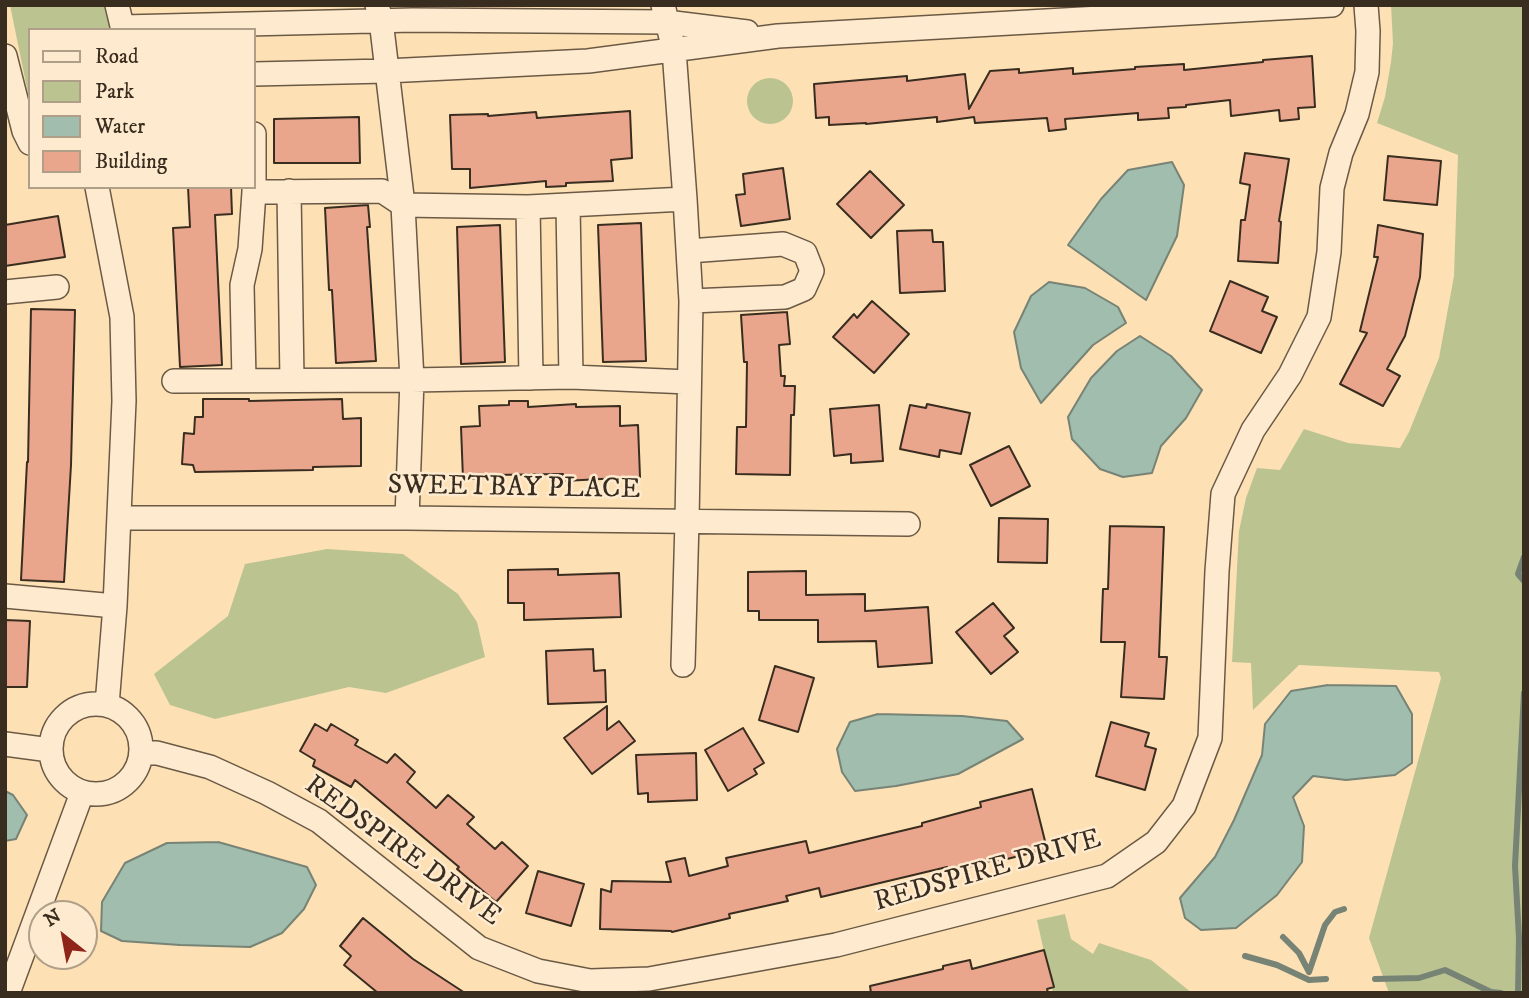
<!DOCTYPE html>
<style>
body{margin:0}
#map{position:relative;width:1529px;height:998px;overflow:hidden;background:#fee0b5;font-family:"IM FELL DW Pica",serif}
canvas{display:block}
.frame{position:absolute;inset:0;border:7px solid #392d20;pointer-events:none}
.legend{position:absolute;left:28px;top:28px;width:228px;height:161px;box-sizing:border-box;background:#feebcf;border:2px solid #af9f89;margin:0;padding:9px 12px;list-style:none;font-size:21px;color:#392d20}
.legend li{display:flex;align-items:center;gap:14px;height:35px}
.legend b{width:35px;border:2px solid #af9f89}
.north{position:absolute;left:28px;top:900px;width:70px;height:70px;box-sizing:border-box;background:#feebcf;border:2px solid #af9f89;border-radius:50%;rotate:329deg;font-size:19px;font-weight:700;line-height:28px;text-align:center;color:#392d20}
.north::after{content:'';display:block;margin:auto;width:24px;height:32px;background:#8f2418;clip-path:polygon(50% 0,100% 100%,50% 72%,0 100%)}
</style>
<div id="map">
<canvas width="1529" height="998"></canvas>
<div class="frame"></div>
<ul class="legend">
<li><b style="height:9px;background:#feebcf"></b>Road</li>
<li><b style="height:19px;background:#bbc391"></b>Park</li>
<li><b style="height:19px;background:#a0bdad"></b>Water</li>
<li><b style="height:19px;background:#eaa68d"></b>Building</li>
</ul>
<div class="north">N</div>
</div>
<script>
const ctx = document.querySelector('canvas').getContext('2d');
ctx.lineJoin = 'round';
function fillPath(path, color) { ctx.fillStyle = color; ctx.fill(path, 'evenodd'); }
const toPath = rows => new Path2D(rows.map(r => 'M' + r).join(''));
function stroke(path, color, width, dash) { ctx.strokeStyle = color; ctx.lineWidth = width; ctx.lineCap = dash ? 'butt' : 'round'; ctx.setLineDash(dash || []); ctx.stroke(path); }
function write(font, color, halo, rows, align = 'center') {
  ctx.font = font + ' "IM FELL DW Pica",serif'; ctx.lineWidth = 5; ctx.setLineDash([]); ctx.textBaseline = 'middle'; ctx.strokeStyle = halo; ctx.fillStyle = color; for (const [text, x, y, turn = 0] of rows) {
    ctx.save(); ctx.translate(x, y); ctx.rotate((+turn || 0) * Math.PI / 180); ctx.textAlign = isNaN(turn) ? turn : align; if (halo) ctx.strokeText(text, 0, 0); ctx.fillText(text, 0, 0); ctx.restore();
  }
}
fillPath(toPath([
 [10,5,106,5,112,30,30,30,30,103],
 [1391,5,1524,5,1524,993,1389,993,1369,938,1441,678,1439,672,1299,665,1253,710,1251,663,1232,662,1239,531,1246,498,1257,468,1280,470,1304,429,1348,443,1400,448,1409,432,1439,358,1454,276,1458,155,1377,123,1385,97,1391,62,1393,43],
 '747 101a23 23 0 1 1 46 0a23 23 0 1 1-46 0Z',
 [327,549,403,554,458,594,477,622,485,657,386,693,349,687,215,719,170,705,154,674,228,616,245,564],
 [1065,914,1071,939,1093,954,1099,943,1151,960,1192,993,1053,993,1037,920]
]), '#bbc391');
const water = toPath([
 [1172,162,1184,185,1177,236,1146,300,1068,245,1101,199,1128,170,1172,162],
 [1049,282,1085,288,1118,307,1126,323,1093,345,1041,403,1021,368,1014,332,1031,296,1049,282],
 [1140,336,1171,356,1202,390,1186,418,1161,446,1152,473,1123,477,1100,469,1072,439,1068,417,1091,378,1117,351,1140,336],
 [1328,685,1396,686,1412,714,1412,763,1395,775,1346,780,1313,776,1293,797,1304,826,1302,862,1277,895,1236,928,1201,930,1185,918,1180,898,1215,857,1234,820,1262,755,1265,724,1291,691,1328,685],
 [878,714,962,716,1007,721,1023,739,958,774,896,786,855,791,842,772,837,749,850,722,878,714],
 [5,791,13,795,27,815,16,839,5,841,5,791],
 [218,842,307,867,316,885,304,909,282,933,250,947,180,945,122,941,101,931,102,902,125,863,167,843,218,842]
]);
fillPath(water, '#a0bdad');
stroke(water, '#778375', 2);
stroke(toPath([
 [1524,557,1518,574,1524,581],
 [1283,937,1299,953,1309,972],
 [1245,956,1277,965,1309,980,1326,979],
 [1309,972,1325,925,1335,912,1344,909],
 [1375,979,1419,978,1445,970,1491,992,1501,993],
 [1518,993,1519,938,1515,866,1524,693]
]), '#778375', 6);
const building = toPath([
 [1312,56,1315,107,1298,108,1299,119,1280,121,1279,110,1231,116,1230,100,1186,105,1186,107,1168,108,1169,118,1138,120,1138,113,1065,119,1066,129,1049,131,1047,118,975,123,974,117,937,122,937,117,866,124,866,123,829,125,829,117,816,118,814,84,907,76,907,81,965,74,969,109,990,71,1019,69,1019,73,1073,68,1073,74,1135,69,1135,67,1184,64,1184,70,1263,62,1263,60,1312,56],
 [630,111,632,158,611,160,613,181,566,183,566,186,546,187,546,181,470,188,470,169,452,169,450,115,488,114,488,116,536,112,537,118,630,111],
 [359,117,360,163,274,163,274,119,359,117],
 [1245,153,1289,159,1279,221,1281,222,1278,263,1238,261,1241,220,1245,220,1250,185,1240,183,1245,153],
 [1388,156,1441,161,1437,205,1384,200,1388,156],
 [783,168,790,219,741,226,736,195,745,194,743,174,783,168],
 [870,171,904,205,871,238,837,204,870,171],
 [188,187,231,187,232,214,215,215,222,365,180,367,173,228,190,227,188,187],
 [368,205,370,227,367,227,376,361,336,363,332,290,329,290,325,208,368,205],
 [58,216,65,257,5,266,5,225,58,216],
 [641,223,646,361,603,362,598,225,641,223],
 [500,225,505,362,461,364,457,227,500,225],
 [1378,225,1423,234,1420,277,1405,336,1387,369,1400,376,1383,406,1340,384,1367,333,1360,331,1378,257,1374,257,1378,225],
 [932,230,933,242,943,242,945,291,900,293,897,231,932,230],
 [1230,281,1268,297,1262,311,1277,317,1261,353,1210,331,1230,281],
 [872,301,909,334,874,373,833,337,854,314,857,318,872,301],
 [31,309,75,310,71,465,64,582,21,580,27,462,28,462,31,309],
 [787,312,790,344,779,345,781,376,785,376,784,386,795,386,794,415,791,415,790,475,736,474,737,427,746,427,747,362,744,362,741,315,787,312],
 [203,399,249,399,249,401,342,399,343,419,361,418,361,466,313,467,313,470,195,472,193,465,182,464,184,433,194,434,195,417,203,417,203,399],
 [509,401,528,401,528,407,576,404,576,407,620,406,620,426,638,425,640,477,563,481,563,474,492,475,492,478,463,479,461,427,480,426,479,406,509,405,509,401],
 [927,404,970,413,961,454,940,450,939,457,900,449,910,405,926,408,927,404],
 [879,405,883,461,851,463,851,454,834,456,830,409,879,405],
 [1009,446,1030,486,991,506,970,465,1009,446],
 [999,518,1048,519,1047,563,998,562,999,518],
 [1110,526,1164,527,1159,657,1167,657,1164,699,1121,697,1125,642,1101,642,1103,589,1108,589,1110,526],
 [558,569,558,575,619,573,621,617,524,620,524,603,508,603,508,570,558,569],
 [806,571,806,595,865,594,865,611,928,607,932,663,878,667,876,641,818,642,818,620,759,620,759,611,748,611,748,572,806,571],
 [993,603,1014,628,1004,636,1018,652,991,674,956,632,993,603],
 [5,620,30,621,27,687,5,687,5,620],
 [593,649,594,671,605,670,606,702,548,704,546,651,593,649],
 [775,666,814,678,798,732,759,720,775,666],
 [607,706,607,730,619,721,635,741,592,774,564,738,607,706],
 [1111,722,1149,733,1145,746,1156,749,1145,790,1096,776,1111,722],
 [315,724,327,731,331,724,358,740,355,745,387,763,395,754,415,772,407,782,436,808,448,795,474,817,467,824,495,849,502,842,528,866,496,902,457,869,459,867,355,780,351,787,313,766,315,760,300,751,315,724],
 [743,728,764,763,754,769,757,774,728,791,705,750,743,728],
 [696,753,697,800,648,802,648,793,638,794,636,755,696,753],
 [1032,789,1047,849,995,862,994,860,948,872,947,867,821,897,819,888,786,896,788,901,729,914,730,918,672,932,671,931,600,929,601,889,611,892,612,881,671,882,666,862,685,858,689,876,728,866,726,858,806,841,809,853,922,826,922,823,981,807,980,802,1032,789],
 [538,871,584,884,571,926,526,913,538,871],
 [363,918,413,959,465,993,378,993,344,965,351,956,340,946,363,918],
 [1044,950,1054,987,1047,989,1048,993,871,993,870,986,943,969,943,966,970,960,972,969,1044,950]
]);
fillPath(building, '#eaa68d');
stroke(building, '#392d20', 2);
const minor = toPath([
 [117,5,123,30],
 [377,5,381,20,403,205,412,380,407,518],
 [663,5,674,50,685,199,691,301,687,521,683,665],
 [123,27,413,20,666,22,747,32],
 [5,56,24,131,30,143],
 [254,74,386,71,588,61,778,36,1332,5],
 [254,134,254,192],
 [97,187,122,317,124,401,115,606,107,705],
 [289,191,292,380],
 [568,205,571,377],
 [528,207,531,378],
 [689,251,783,244,805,253,812,271,804,289,785,297,691,301],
 [5,292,57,287],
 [244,380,242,285,250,249,254,192,382,191,403,205,528,207,685,199],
 [174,381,412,380,571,377,689,382],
 [119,518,407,518,908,524],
 [5,596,115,606],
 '51 749a45 45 0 1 1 90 0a45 45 0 1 1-90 0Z',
 [5,744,50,750],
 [141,753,157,753,210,767,267,793,319,821,479,948,538,971,590,981,649,979,836,945,1107,876,1156,842,1184,806,1210,738,1217,571,1223,494,1253,430,1290,375,1319,317,1329,252,1332,188,1341,153,1357,114,1367,72,1368,31,1366,5],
 [8,993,82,793]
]);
stroke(minor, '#6a5a45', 26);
stroke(minor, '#feebcf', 23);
write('28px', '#392d20', '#feebcf', [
 ["SWEETBAY PLACE",514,489,1],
 ["REDSPIRE DRIVE",402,852,36],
 ["REDSPIRE DRIVE",988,872,-16]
]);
</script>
